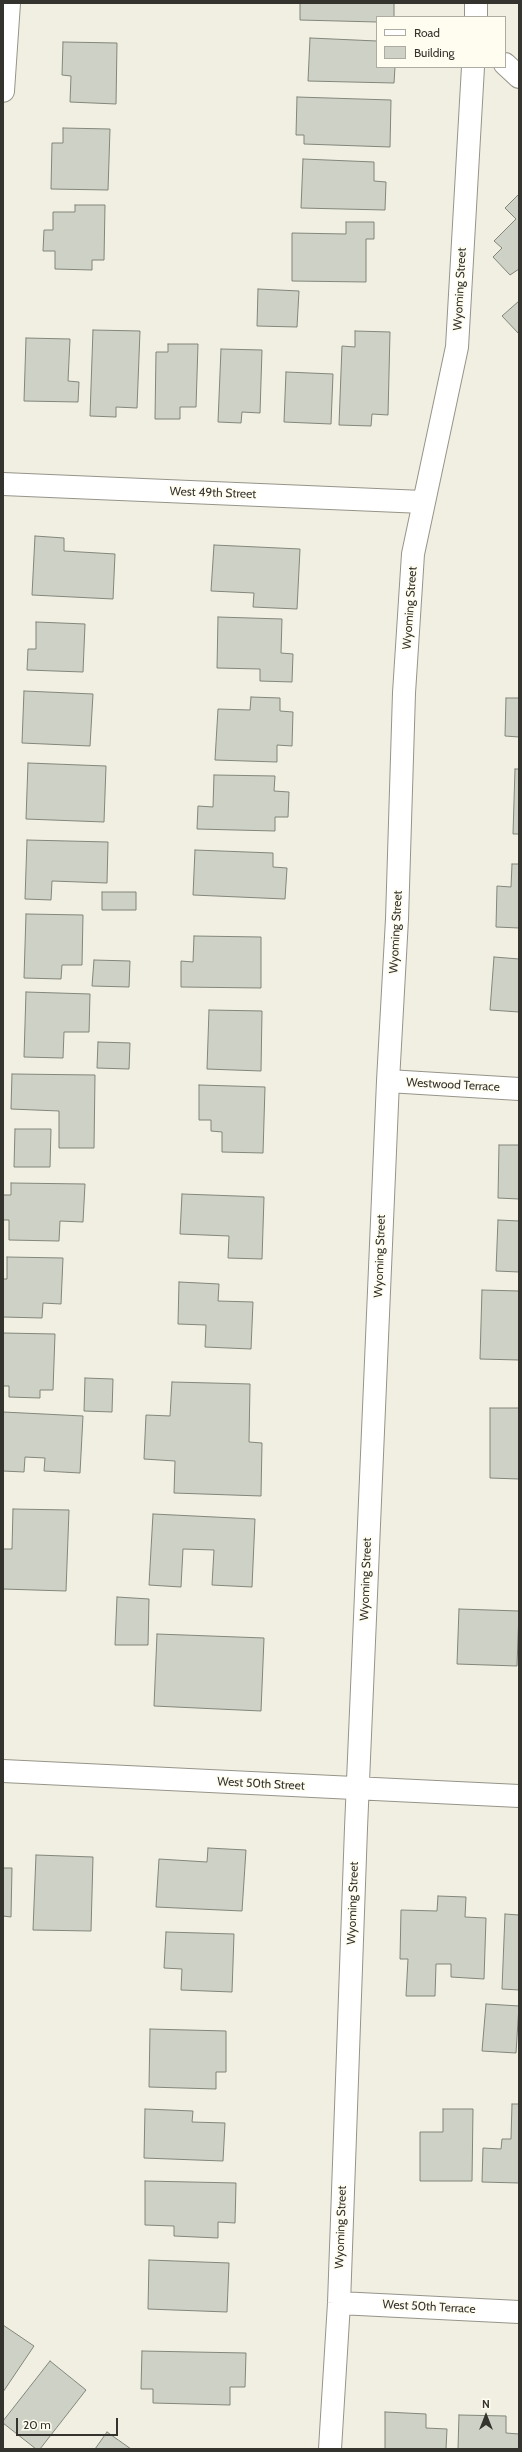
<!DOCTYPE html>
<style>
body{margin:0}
#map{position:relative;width:522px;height:2452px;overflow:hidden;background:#f1efe2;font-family:Cabin,sans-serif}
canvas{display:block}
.frame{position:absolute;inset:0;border:4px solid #34332e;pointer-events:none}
.legend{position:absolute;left:376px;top:16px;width:130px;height:52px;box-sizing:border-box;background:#fffdf0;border:1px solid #aeaca2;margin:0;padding:5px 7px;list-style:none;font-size:12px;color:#34332e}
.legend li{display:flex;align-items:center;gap:8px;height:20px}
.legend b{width:20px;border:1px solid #aeaca2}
.north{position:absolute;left:466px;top:2396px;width:40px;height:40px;-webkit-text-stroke:3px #fffdf0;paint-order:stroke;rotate:0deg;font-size:11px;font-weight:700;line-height:16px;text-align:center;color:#34332e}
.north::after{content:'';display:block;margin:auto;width:14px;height:18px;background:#34332e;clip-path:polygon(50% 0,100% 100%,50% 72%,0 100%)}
.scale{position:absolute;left:16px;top:2418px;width:102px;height:18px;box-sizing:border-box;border:2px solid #34332e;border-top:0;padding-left:5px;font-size:12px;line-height:14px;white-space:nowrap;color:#34332e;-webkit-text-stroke:3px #fffdf0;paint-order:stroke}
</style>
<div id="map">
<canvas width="522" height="2452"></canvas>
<div class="frame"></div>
<ul class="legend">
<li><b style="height:5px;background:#fff"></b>Road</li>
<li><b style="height:11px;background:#ced2c6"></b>Building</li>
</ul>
<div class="north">N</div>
<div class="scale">20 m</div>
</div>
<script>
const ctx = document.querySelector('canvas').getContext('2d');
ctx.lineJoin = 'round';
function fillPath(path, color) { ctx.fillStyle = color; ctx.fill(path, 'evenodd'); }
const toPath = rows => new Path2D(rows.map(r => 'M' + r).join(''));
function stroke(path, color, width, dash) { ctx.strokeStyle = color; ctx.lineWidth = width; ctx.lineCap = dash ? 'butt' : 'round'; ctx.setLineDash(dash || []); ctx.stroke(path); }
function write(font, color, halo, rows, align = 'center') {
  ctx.font = font + ' Cabin,sans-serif'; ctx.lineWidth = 3.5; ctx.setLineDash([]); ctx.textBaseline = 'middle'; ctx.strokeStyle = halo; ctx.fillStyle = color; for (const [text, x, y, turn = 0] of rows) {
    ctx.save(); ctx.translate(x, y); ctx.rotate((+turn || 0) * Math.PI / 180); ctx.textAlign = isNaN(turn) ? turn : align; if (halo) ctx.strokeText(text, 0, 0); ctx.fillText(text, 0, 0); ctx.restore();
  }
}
const building = toPath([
 [300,3,394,3,394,17,377,17,377,22,300,20,300,3],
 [310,38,377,41,377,67,395,67,394,83,308,81,310,38],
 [63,42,117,43,116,104,70,102,71,76,62,75,63,42],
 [297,97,391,100,390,147,304,144,304,135,296,135,297,97],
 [63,128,110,129,108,190,51,189,52,143,63,143,63,128],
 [303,159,374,162,374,181,386,182,385,210,301,208,303,159],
 [519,194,519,269,510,275,493,257,502,248,494,241,516,219,505,208,519,194],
 [75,205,105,205,104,260,92,260,92,270,55,269,55,251,43,251,44,230,53,230,53,212,75,212,75,205],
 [346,222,374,222,374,239,366,239,366,282,292,281,292,233,346,234,346,222],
 [258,289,299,291,297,327,257,326,258,289],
 [519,301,519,334,502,316,519,301],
 [93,330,140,331,137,408,116,407,116,417,90,416,93,330],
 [355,331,390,332,388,415,372,414,371,426,339,425,342,346,355,347,355,331],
 [26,338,70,339,68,381,79,382,78,402,24,401,26,338],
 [168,344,198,344,196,407,180,407,180,419,155,419,156,352,168,352,168,344],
 [221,349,262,350,260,413,242,412,241,423,218,422,221,349],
 [286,372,333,374,331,424,284,422,286,372],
 [35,536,64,538,64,551,115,554,113,599,32,595,35,536],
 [214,545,300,549,297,609,253,607,254,593,211,591,214,545],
 [218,617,282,619,281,653,293,654,292,682,260,681,260,669,217,668,218,617],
 [36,622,85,624,83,672,27,670,28,649,36,649,36,622],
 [24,691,93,694,90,746,22,743,24,691],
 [251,697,280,698,280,711,293,712,292,746,277,745,277,762,215,760,218,709,250,710,251,697],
 [506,698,519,698,519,737,505,736,506,698],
 [28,763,106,766,104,822,26,819,28,763],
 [515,769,519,769,519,834,513,834,515,769],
 [214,775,275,776,274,791,289,792,288,817,275,817,275,831,197,829,198,806,213,807,214,775],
 [27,840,108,842,107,883,52,881,51,900,25,899,27,840],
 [195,850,273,853,273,867,287,868,285,899,193,895,195,850],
 [512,864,519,864,519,928,496,927,497,886,511,887,512,864],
 [102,892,136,892,136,910,102,910,102,892],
 [26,914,83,915,82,965,62,965,61,979,24,978,26,914],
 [194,936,261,937,261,988,181,987,181,961,193,962,194,936],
 [494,957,519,959,519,1012,490,1010,494,957],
 [94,960,130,961,129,987,92,986,94,960],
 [26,992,90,994,89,1032,64,1032,63,1058,24,1057,26,992],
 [209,1010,262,1011,261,1071,207,1069,209,1010],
 [98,1042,130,1043,129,1069,97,1068,98,1042],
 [12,1074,95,1075,94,1148,59,1148,59,1111,11,1109,12,1074],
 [199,1085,265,1087,263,1153,222,1152,222,1132,211,1131,211,1120,199,1120,199,1085],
 [15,1129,51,1129,50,1167,14,1167,15,1129],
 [499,1145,519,1145,519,1199,498,1198,499,1145],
 [11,1183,85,1184,83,1222,60,1221,59,1241,9,1240,9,1220,3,1220,3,1195,11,1195,11,1183],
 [182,1194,264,1197,262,1259,228,1258,229,1236,180,1234,182,1194],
 [498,1220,519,1221,519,1272,496,1271,498,1220],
 [7,1257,63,1258,61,1304,43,1303,42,1318,3,1317,3,1279,7,1279,7,1257],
 [179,1282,219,1284,218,1301,253,1302,251,1349,205,1347,206,1325,178,1324,179,1282],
 [482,1290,519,1291,519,1360,480,1359,482,1290],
 [3,1333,55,1334,53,1390,40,1390,40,1398,9,1397,9,1386,3,1386,3,1333],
 [85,1378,113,1379,112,1412,84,1411,85,1378],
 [172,1382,250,1384,249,1442,262,1443,261,1496,174,1493,175,1461,144,1459,146,1415,170,1416,172,1382],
 [490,1408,519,1408,519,1479,490,1478,490,1408],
 [3,1412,83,1416,80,1473,44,1471,45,1458,25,1457,24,1472,3,1471,3,1412],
 [13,1509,69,1510,66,1591,3,1589,3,1549,12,1549,13,1509],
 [153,1514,255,1519,252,1587,212,1585,214,1550,183,1549,181,1587,149,1585,153,1514],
 [117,1597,149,1599,148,1645,115,1645,117,1597],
 [459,1609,519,1611,517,1666,457,1664,459,1609],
 [157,1634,264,1638,261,1711,154,1706,157,1634],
 [208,1848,246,1850,242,1911,156,1907,159,1859,207,1862,208,1848],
 [36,1855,93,1857,91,1931,33,1930,36,1855],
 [3,1868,12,1868,11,1917,3,1916,3,1868],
 [438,1896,466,1897,465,1917,486,1918,484,1979,451,1977,451,1964,436,1964,435,1996,406,1996,408,1959,400,1959,401,1910,437,1911,438,1896],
 [505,1914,519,1915,519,1990,502,1989,505,1914],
 [166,1932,234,1934,232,1992,181,1990,182,1969,164,1968,166,1932],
 [486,2004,519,2006,516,2053,482,2051,486,2004],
 [150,2029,226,2031,226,2072,216,2072,216,2089,149,2087,150,2029],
 [512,2104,519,2104,519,2183,482,2182,483,2148,501,2149,502,2139,511,2139,512,2104],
 [145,2109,193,2111,192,2122,225,2123,223,2161,144,2158,145,2109],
 [443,2109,473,2109,472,2181,420,2181,420,2132,443,2132,443,2109],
 [145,2181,236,2183,235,2223,218,2222,218,2238,174,2236,174,2226,145,2225,145,2181],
 [149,2260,229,2263,227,2312,148,2309,149,2260],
 [3,2325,34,2346,3,2392,3,2325],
 [142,2351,246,2353,245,2387,230,2387,230,2405,153,2403,153,2389,141,2389,142,2351],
 [50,2361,86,2390,40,2449,36,2449,3,2423,3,2421,50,2361],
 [385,2412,426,2414,426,2428,447,2429,446,2449,385,2449,385,2412],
 [459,2415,506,2416,506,2433,519,2434,519,2449,458,2449,459,2415],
 [107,2432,131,2449,95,2449,107,2432]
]);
fillPath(building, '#ced2c6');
stroke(building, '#82867b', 1);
const minor = toPath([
 [476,17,476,3],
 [505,64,519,77],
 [3,91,9,3],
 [3,484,423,502],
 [388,1081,519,1089],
 [3,1771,519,1796],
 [339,2303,519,2312],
 [330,2449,339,2303,356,1828,388,1081,397,919,404,693,413,554,457,347,473,67]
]);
stroke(minor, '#969489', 24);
stroke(minor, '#fff', 22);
write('12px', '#34332e', '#fffdf0', [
 ["Wyoming Street",460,289,-87],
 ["West 49th Street",213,493,2],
 ["Wyoming Street",410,608,-86],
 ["Wyoming Street",396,932,-87],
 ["Westwood Terrace",453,1085,3],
 ["Wyoming Street",380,1256,-88],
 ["Wyoming Street",366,1579,-88],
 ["West 50th Street",261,1784,3],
 ["Wyoming Street",353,1903,-88],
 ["Wyoming Street",341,2227,-88],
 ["West 50th Terrace",429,2307,3]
]);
</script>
